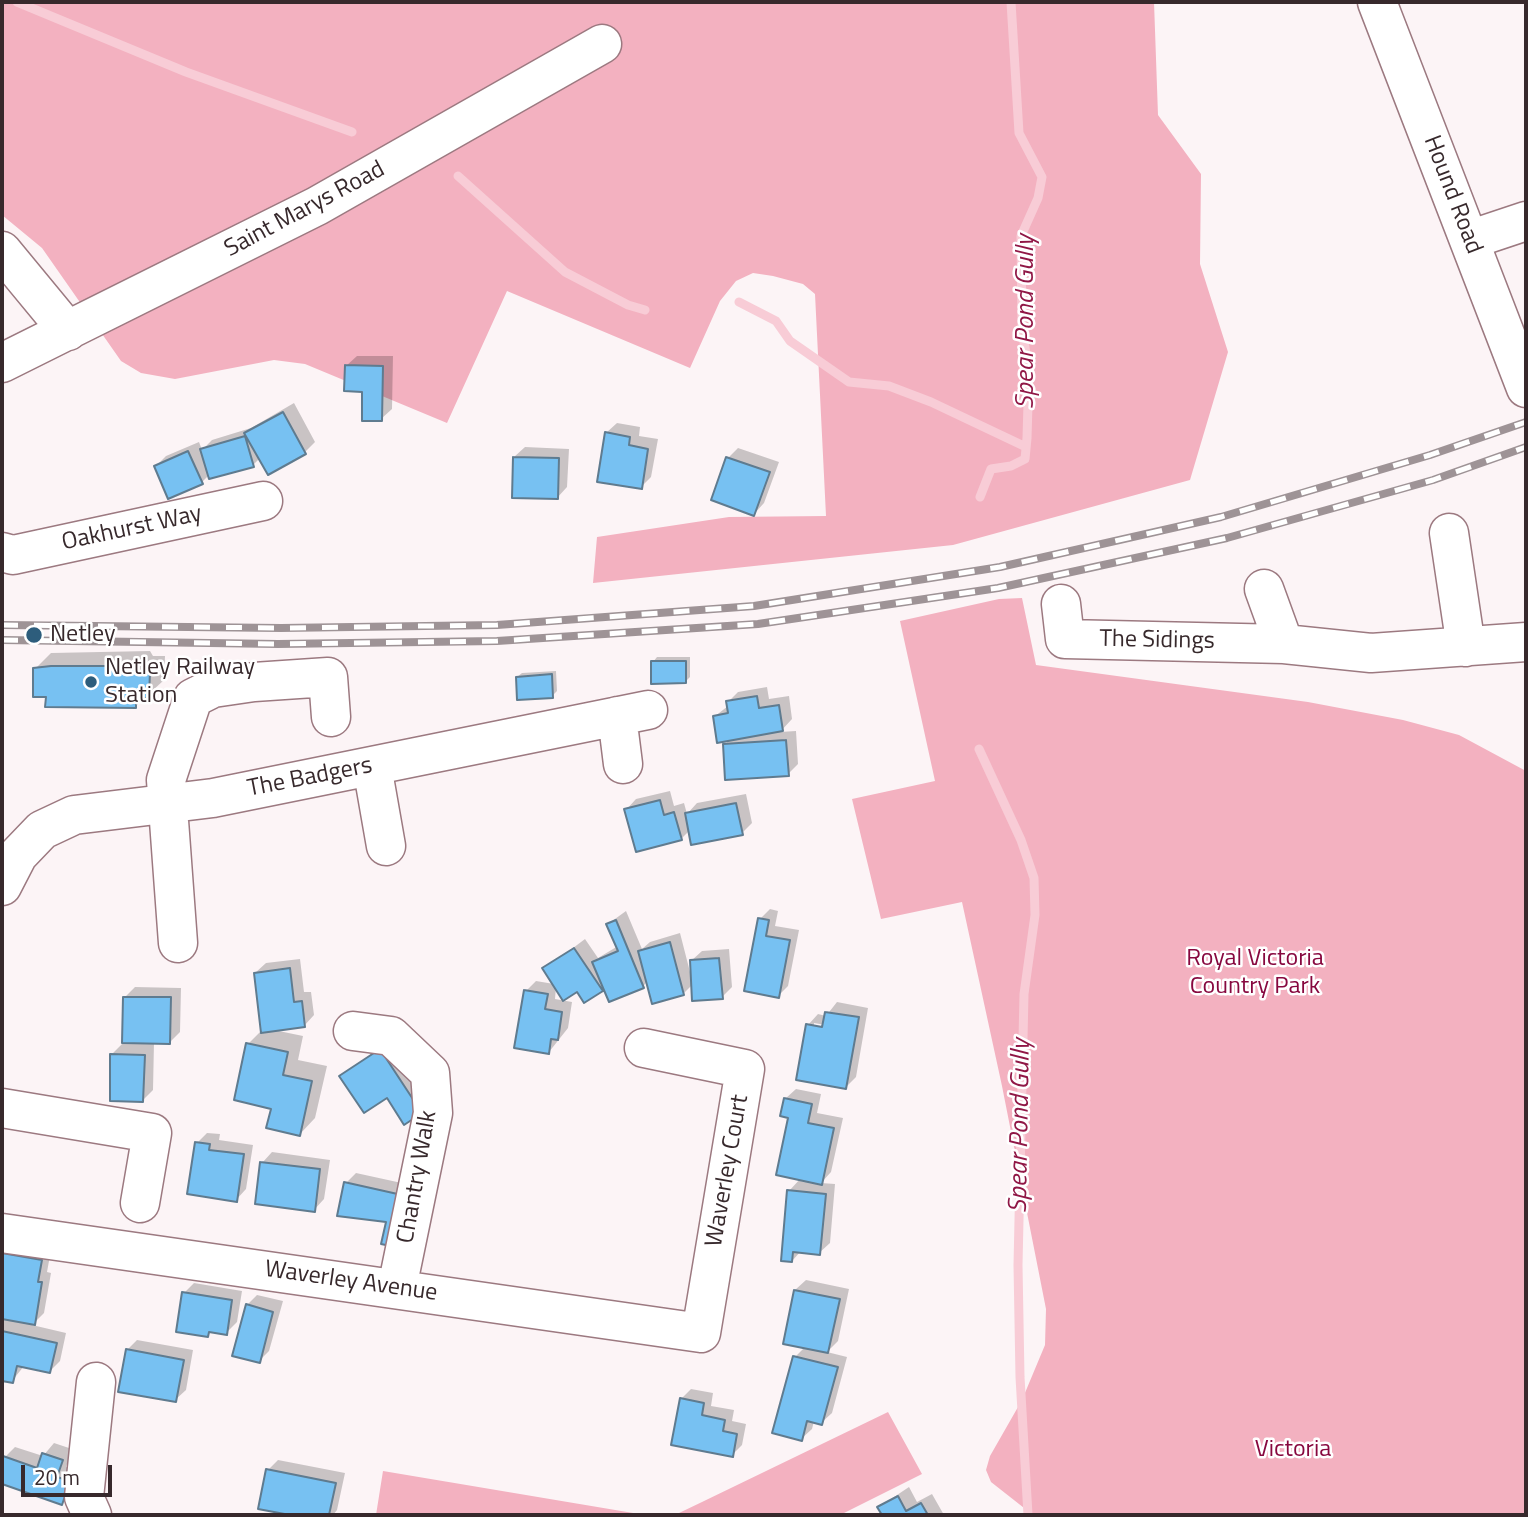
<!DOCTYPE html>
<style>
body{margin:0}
#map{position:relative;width:1528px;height:1517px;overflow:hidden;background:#fcf4f6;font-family:"Titillium Web",sans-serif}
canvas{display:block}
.frame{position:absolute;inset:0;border:4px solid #37292c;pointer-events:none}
.scale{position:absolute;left:21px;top:1465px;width:91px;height:32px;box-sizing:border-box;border:4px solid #37292c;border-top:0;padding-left:9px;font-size:21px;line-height:24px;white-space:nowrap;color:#37292c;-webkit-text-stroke:5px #fff;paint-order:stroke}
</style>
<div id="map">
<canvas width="1528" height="1517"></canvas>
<div class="frame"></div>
<div class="scale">20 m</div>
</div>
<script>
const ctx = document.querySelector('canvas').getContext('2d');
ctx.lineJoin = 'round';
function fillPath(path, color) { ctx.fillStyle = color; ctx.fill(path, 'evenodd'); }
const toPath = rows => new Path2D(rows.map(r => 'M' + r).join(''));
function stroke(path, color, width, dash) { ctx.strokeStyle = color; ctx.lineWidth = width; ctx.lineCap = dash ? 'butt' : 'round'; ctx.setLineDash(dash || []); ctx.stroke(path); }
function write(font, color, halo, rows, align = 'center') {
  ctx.font = font + ' "Titillium Web",sans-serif'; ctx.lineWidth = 5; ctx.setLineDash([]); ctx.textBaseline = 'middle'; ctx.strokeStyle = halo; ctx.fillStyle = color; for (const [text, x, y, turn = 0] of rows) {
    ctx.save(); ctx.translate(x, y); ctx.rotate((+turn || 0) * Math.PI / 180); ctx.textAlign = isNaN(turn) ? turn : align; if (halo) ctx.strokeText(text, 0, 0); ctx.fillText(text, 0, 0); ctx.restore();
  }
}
fillPath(toPath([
 [2,2,1154,2,1158,115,1201,174,1200,264,1228,352,1190,480,953,545,593,583,597,537,729,517,826,516,815,294,803,284,773,276,753,273,736,281,720,301,690,368,507,291,447,423,305,364,274,360,175,379,141,373,121,361,42,248,2,215],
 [1022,598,1036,665,1308,702,1403,720,1459,735,1526,771,1526,1515,1033,1515,991,1482,986,1470,990,1456,1022,1400,1045,1345,1046,1309,1002,1086,962,902,881,919,852,799,935,781,900,621,999,599],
 [888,1412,922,1474,840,1515,665,1515,679,1513,702,1502],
 [383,1471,645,1515,650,1515,376,1515]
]), '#f3b1c0');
fillPath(toPath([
 [357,356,393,356,392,409,381,419,346,366],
 [294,403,315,442,305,452,260,458,253,465,209,475,202,482,156,466,166,456,199,442,202,450,212,440,251,428],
 [617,423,640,427,639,436,658,439,651,477,641,487,606,433],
 [525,447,569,449,567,487,557,498,514,457],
 [738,448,779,462,764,503,754,514,728,458],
 [150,651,153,656,165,656,164,680,136,706,47,696,35,669,51,653],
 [657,657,690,657,690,677,685,682,653,662],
 [556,671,557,691,552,696,517,677,522,673],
 [767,687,769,699,789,696,792,719,780,732,796,731,798,764,788,774,724,745,731,739,714,717,728,706,728,702,738,692],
 [670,791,674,806,684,803,687,814,697,803,746,794,752,823,742,833,690,830,681,839,626,810,636,799],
 [770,909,778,911,775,926,799,930,788,986,778,996,760,919],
 [626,911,642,949,650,942,680,933,690,972,691,961,702,951,729,949,732,987,722,997,693,984,683,994,648,981,643,986,604,987,601,989,556,987,555,999,572,1002,568,1028,549,1052,526,991,536,981,554,984,545,969,585,939,598,958,618,946,608,924],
 [300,959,304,992,311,992,314,1015,304,1026,274,1030,303,1036,298,1060,327,1066,315,1118,300,1134,273,1107,248,1044,262,1030,255,973,266,963],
 [135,987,181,988,180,1032,170,1042,154,1042,153,1090,143,1100,112,1054,123,1043,125,997],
 [837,1002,868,1008,856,1077,846,1087,808,1025,818,1014,826,1016],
 [814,1023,831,1026,831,1030,814,1027],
 [390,1040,431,1102,387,1096,341,1076],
 [796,1089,821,1094,817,1113,843,1118,831,1172,821,1183,835,1184,830,1243,819,1253,801,1251,792,1261,789,1191,801,1178,785,1099],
 [207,1133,220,1134,219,1140,253,1145,246,1189,236,1200,197,1143],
 [272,1152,330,1160,324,1199,314,1210,262,1163],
 [356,1173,420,1187,388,1221,346,1183],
 [2,1242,51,1250,47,1272,51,1273,44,1313,32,1325,66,1333,60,1361,49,1372,24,1366,12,1381,2,1379,2,1321,5,1318,2,1317],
 [806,1280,849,1289,838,1341,827,1352,847,1357,832,1413,821,1423,814,1421,812,1429,801,1439,795,1357,805,1347,795,1290],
 [194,1283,242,1291,237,1322,226,1333,212,1330,208,1335,184,1293],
 [257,1295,283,1301,269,1351,259,1361,247,1305],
 [137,1340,193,1350,186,1390,175,1400,127,1350],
 [691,1389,713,1393,711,1406,734,1410,732,1421,746,1424,742,1445,732,1455,681,1399],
 [54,1443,72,1449,66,1467,79,1471,71,1492,61,1503,2,1482,5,1457,15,1447,43,1456],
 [278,1460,345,1473,337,1510,333,1515,299,1515,261,1508,268,1470],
 [909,1487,917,1502,932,1494,944,1515,884,1515,879,1507]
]), '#0003');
stroke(toPath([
 [17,2,186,72,352,132],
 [458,176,565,272,628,305,645,310],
 [739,302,776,321,790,341,849,382,889,386,931,402,1026,447],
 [980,497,991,469,1011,466,1025,459,1027,438,1029,370,1022,331,1021,236,1038,198,1042,177,1019,133,1011,2],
 [979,749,1021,840,1034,878,1035,915,1024,994,1018,1265,1020,1377,1028,1515]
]), '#f8ccd6', 9);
const building = toPath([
 [345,365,383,366,382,421,362,421,362,392,344,391,345,365],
 [283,412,306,454,268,475,244,433,283,412],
 [605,432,630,437,629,445,648,449,642,489,597,482,605,432],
 [245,436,254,467,209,479,200,449,245,436],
 [188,451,203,484,168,499,154,466,188,451],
 [513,457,559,458,558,499,512,498,513,457],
 [726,457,770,472,754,516,711,500,726,457],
 [651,661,686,661,686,683,651,684,651,661],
 [51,666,135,666,137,671,150,671,149,698,136,698,136,708,45,707,46,697,33,697,33,668,51,666],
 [552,674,553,698,517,700,516,677,552,674],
 [757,696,759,708,779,705,783,731,717,743,713,716,728,713,726,701,757,696],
 [786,740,789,776,725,780,723,744,786,740],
 [660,800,664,815,674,812,682,840,636,852,624,809,660,800],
 [736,803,743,835,691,845,685,813,736,803],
 [758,918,769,920,766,936,790,940,779,998,744,991,758,918],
 [616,920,644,988,609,1002,592,962,618,951,606,924,616,920],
 [670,942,684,995,652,1004,638,951,670,942],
 [574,948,603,991,584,1003,577,992,563,1001,542,968,574,948],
 [719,958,723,999,692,1001,690,960,719,958],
 [290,968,294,1002,302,1001,305,1027,261,1033,254,973,290,968],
 [524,990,548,994,545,1009,562,1012,558,1040,551,1039,549,1054,514,1048,524,990],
 [123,997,171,997,170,1044,122,1043,123,997],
 [825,1012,859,1017,846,1089,796,1080,806,1024,822,1027,825,1012],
 [246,1043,288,1052,283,1075,312,1081,300,1136,266,1128,271,1109,234,1100,246,1043],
 [380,1049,422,1113,404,1125,387,1098,364,1113,339,1076,380,1049],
 [110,1054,145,1055,143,1102,110,1101,110,1054],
 [784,1098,812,1104,808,1123,834,1128,822,1185,776,1175,788,1118,780,1116,784,1098],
 [195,1142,210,1144,209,1150,244,1154,237,1202,187,1194,195,1142],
 [260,1162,320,1169,315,1212,255,1204,260,1162],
 [344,1182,411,1197,400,1248,381,1244,386,1222,337,1216,344,1182],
 [787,1190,826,1194,820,1255,793,1252,792,1262,781,1261,787,1190],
 [2,1253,42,1260,38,1282,42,1282,35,1325,2,1319,2,1253],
 [794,1290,840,1299,828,1353,783,1344,794,1290],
 [182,1292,232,1300,227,1335,209,1332,208,1337,176,1332,182,1292],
 [246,1304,273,1312,260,1363,232,1356,246,1304],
 [2,1331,57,1343,50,1373,17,1366,13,1383,2,1381,2,1331],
 [126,1349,184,1360,176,1402,118,1392,126,1349],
 [793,1356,838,1367,822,1425,807,1421,802,1441,772,1433,793,1356],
 [680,1398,704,1403,702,1415,725,1420,723,1431,737,1434,733,1457,671,1445,680,1398],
 [42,1453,63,1460,57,1477,70,1481,62,1505,2,1484,3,1456,37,1468,42,1453],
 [266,1469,336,1483,329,1515,290,1515,258,1509,266,1469],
 [898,1496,906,1511,921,1503,928,1515,882,1515,877,1507,898,1496]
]);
fillPath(building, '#77c1f2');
stroke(building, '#5f7b8f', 2);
const minor = toPath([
 [1377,2,1526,388],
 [1469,240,1526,221],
 [2,251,68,331],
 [2,363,317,206,602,44],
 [1449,533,1466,647],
 [2,552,13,555,263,501],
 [1264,589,1284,644],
 [1061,604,1065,639,1284,644,1371,653,1526,642],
 [617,716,623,764],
 [372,766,386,846],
 [2,886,18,855,42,830,74,815,213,798,648,710],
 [178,943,166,780,193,698,213,688,254,682,328,677,331,717],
 [353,1031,391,1036,430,1073,433,1113,397,1288],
 [2,1108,152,1133,140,1203],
 [2,1233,701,1333,745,1069,644,1048],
 [92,1515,84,1497,96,1382]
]);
stroke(minor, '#9c7980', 41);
stroke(minor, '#fff', 38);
const rail = toPath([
 [2,625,281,628,497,625,754,606,1000,567,1221,517,1430,455,1526,422],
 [2,640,278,644,497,641,758,624,998,588,1227,538,1433,480,1526,447]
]);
stroke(rail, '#9e9396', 8);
stroke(rail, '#fff', 5, [16]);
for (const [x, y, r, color] of [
 [34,635,9,"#2d5d7c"],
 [91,682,7,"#2d5d7c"]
]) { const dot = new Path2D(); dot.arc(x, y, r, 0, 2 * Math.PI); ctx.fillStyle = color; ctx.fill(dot); stroke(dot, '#fff', 2.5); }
write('24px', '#37292c', '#fff', [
 ["Hound Road",1452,195,69],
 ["Saint Marys Road",305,210,-28],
 ["Oakhurst Way",132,529,-12],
 ["The Sidings",1157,641,1],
 ["The Badgers",310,778,-11],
 ["Waverley Court",728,1171,-80],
 ["Chantry Walk",418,1177,-80],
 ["Waverley Avenue",351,1282,8]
]);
write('24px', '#37292c', '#fff', [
 ["Netley",50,635],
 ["Netley Railway",105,668],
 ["Station",105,696]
], 'left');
write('24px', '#87083f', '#fff', [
 ["Royal Victoria",1255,959],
 ["Country Park",1255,987],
 ["Victoria",1293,1450]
]);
write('italic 26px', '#901746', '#fff', [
 ["Spear Pond Gully",1027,322,-90],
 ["Spear Pond Gully",1021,1126,-89]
]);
</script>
